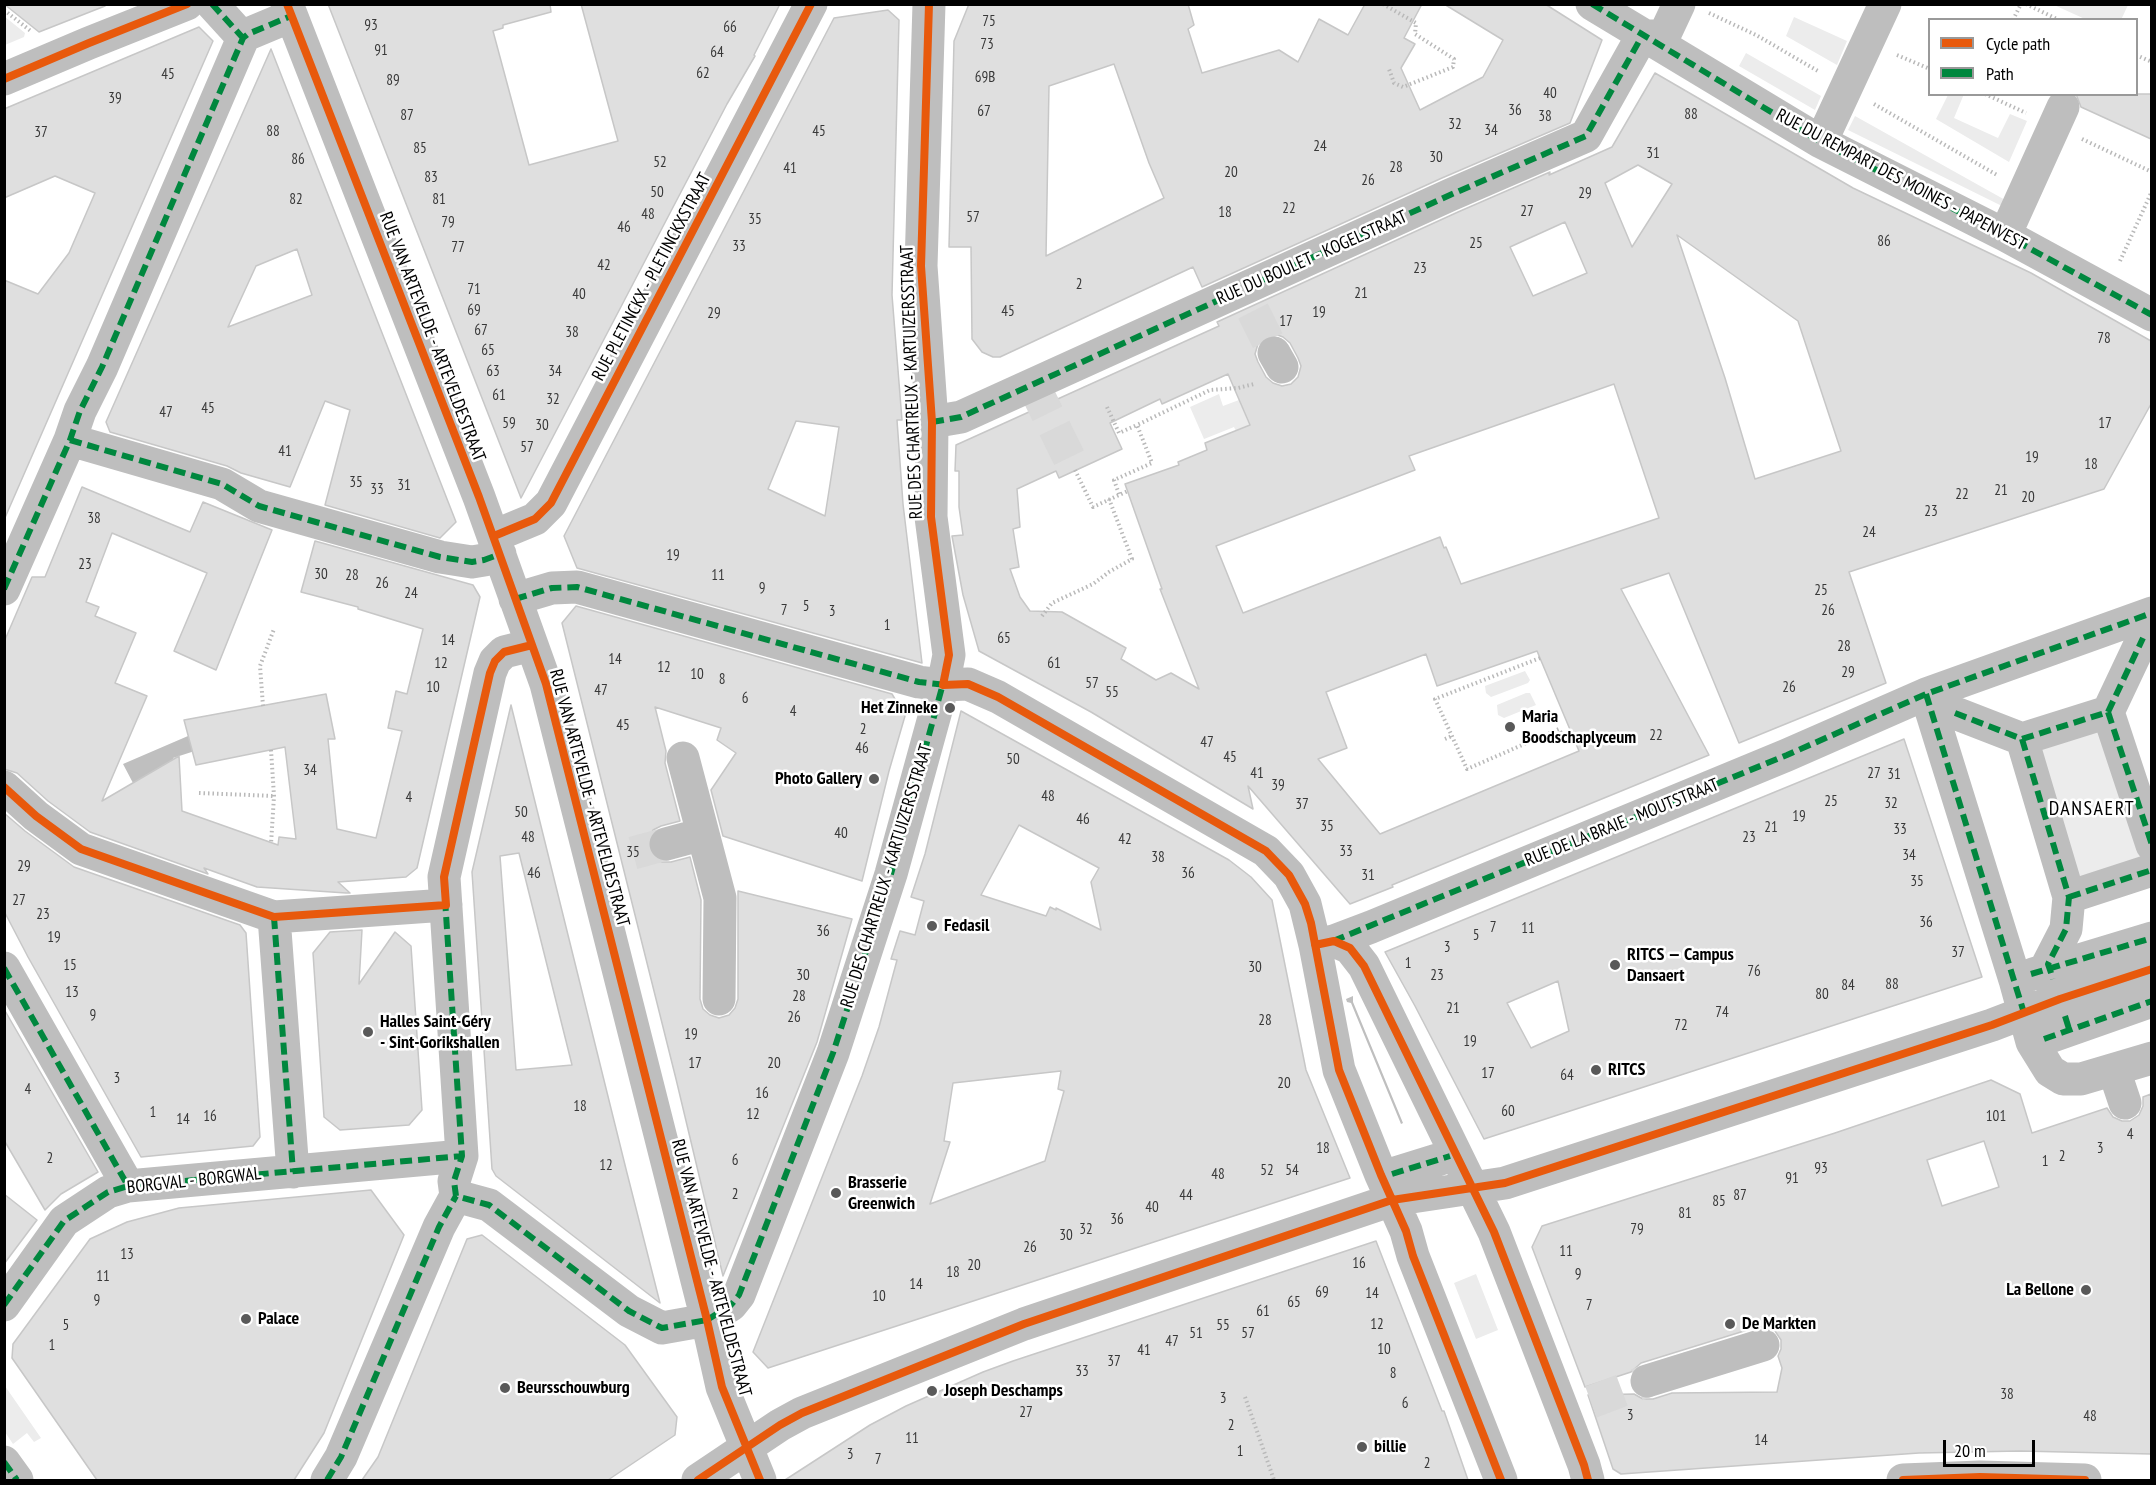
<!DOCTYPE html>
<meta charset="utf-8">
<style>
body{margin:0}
#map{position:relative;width:2156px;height:1485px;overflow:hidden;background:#fff;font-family:"PT Sans Narrow",sans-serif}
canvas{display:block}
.frame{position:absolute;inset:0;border:6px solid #000;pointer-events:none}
.legend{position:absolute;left:1928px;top:18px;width:210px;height:78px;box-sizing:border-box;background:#fff;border:2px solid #999;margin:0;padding:8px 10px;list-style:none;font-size:18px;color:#000}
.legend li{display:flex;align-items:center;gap:12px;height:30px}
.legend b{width:30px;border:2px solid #999}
.scale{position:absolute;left:1943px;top:1440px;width:92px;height:27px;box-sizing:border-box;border:3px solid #000;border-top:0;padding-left:8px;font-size:18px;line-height:21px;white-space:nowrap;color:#000;-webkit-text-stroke:4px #fff;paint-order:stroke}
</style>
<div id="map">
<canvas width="2156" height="1485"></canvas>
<div class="frame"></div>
<ul class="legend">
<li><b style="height:8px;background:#e8590c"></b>Cycle path</li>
<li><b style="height:8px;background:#00873e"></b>Path</li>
</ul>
<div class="scale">20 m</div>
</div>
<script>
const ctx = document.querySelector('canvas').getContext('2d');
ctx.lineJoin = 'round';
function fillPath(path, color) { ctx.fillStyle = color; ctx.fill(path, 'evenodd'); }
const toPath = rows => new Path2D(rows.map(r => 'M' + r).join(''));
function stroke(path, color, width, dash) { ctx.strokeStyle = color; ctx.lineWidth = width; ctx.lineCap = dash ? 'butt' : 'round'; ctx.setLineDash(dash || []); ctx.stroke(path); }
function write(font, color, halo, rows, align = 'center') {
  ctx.font = font + ' "PT Sans Narrow",sans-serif'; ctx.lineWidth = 5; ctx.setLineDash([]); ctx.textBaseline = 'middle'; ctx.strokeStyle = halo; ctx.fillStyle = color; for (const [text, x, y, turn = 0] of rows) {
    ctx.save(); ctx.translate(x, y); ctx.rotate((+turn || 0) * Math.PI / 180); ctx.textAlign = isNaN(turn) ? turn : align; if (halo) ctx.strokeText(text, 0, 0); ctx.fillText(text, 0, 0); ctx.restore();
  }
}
fillPath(toPath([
 [2054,5,2128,5,2121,20,2085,19],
 [4,16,25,33,24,37,5,45],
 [1794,17,1847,41,1837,65,1786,36],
 [1746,53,1821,96,1815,110,1739,66],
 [1964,94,1954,118,1998,138,2010,114,2027,121,2009,162,1936,119,1948,95],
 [1855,116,2007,201,2004,207,1848,130],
 [1219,394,1223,406,1239,400,1251,429,1238,435,1234,427,1204,439,1190,407],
 [1525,671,1530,680,1528,683,1491,697,1486,693,1485,686],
 [1526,693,1530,693,1536,705,1504,718,1498,715,1497,705],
 [2105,717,2151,858,2072,884,2026,743],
 [1476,1274,1498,1330,1476,1339,1454,1283],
 [5,1386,41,1438,34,1442,27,1433,13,1444,5,1432]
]), '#ececec');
fillPath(toPath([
 [188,736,204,748,173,758,174,760,133,783,123,764],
 [1353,996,1353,1002,1403,1123,1401,1124,1351,1003,1347,1002,1346,999]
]), '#bfbfbf');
const building = toPath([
 [4,4,105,4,105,6,39,32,4,4],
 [328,4,550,4,551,12,503,25,503,28,493,31,529,165,618,141,581,4,780,4,754,55,755,56,727,104,521,498,328,4],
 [969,4,1188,4,1194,25,1188,29,1202,73,1279,50,1298,62,1319,19,1348,35,1365,4,1422,4,1404,38,1415,44,1401,68,1420,110,1483,77,1503,40,1444,4,1545,4,1602,40,1570,123,1442,178,1202,287,1193,267,1000,357,993,357,982,352,972,339,971,247,949,247,954,41,969,4],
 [1114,64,1149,163,1164,198,1046,256,1049,86,1114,64],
 [888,10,899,20,892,295,902,420,897,420,903,504,922,663,577,568,564,536,834,18,888,10],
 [796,421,839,427,825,516,768,489,796,421],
 [199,27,213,41,4,520,4,280,38,294,69,253,95,193,55,176,4,198,4,109,199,27],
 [271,49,456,522,440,538,325,505,350,410,325,401,290,487,241,473,227,466,110,432,106,422,271,49],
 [297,249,312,295,228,327,256,266,297,249],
 [1655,73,1853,188,2031,273,2151,341,2151,404,2104,489,1849,572,1886,683,1739,743,1669,573,1621,589,1709,755,1392,885,1393,887,1350,904,1248,786,1253,809,1091,712,979,651,963,595,952,536,963,535,959,507,959,471,955,471,956,445,1219,326,1217,322,1458,212,1550,172,1549,175,1612,147,1655,73],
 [1638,165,1672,184,1632,247,1605,183,1638,165],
 [1565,222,1587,273,1533,296,1510,247,1565,222],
 [1677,235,1798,321,1841,451,1755,479,1725,378,1677,235],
 [1275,334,1283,337,1290,343,1298,358,1301,366,1298,377,1291,384,1282,386,1273,383,1266,377,1258,362,1255,354,1258,344,1264,337,1275,334],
 [1228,374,1250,425,1205,443,1207,450,1178,462,1179,465,1125,484,1162,589,1160,589,1199,689,1171,673,1156,680,1121,659,1126,648,1062,612,1030,611,1020,597,1010,569,1019,567,1013,529,1020,527,1017,489,1056,471,1059,478,1122,449,1110,423,1160,399,1162,404,1228,374],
 [1614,384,1659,518,1461,584,1446,547,1444,548,1440,537,1243,613,1216,546,1415,470,1409,456,1614,384],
 [1537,651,1579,751,1380,834,1318,759,1347,748,1326,692,1426,654,1437,686,1537,651],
 [2076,94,2151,94,2151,139,2081,107,2076,94],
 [82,487,190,532,203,502,272,530,216,670,174,651,207,573,112,533,86,602,99,607,95,616,136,633,115,683,147,696,102,801,179,756,182,811,278,845,279,837,296,839,285,747,196,765,184,720,326,694,335,739,328,739,337,829,376,838,402,731,388,728,396,691,407,694,423,629,358,609,358,607,301,592,315,541,473,585,480,597,417,868,406,877,338,882,350,893,346,893,257,887,204,868,208,874,90,832,48,801,17,773,4,769,4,642,32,577,45,577,82,487],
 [576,606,892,694,905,716,889,771,862,881,723,836,711,790,736,753,717,740,721,728,655,707,666,751,665,763,680,821,661,826,653,830,648,839,648,848,653,858,662,862,671,862,690,857,701,900,700,999,703,1009,710,1015,719,1018,729,1015,735,1008,738,999,738,891,852,919,817,1042,723,1276,676,1079,562,623,576,606],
 [511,705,627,1173,660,1303,496,1176,492,1169,472,872,511,705],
 [519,853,572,1065,516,1070,500,856,519,853],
 [961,711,1229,860,1251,877,1272,900,1306,1070,1350,1178,768,1368,753,1352,862,1076,879,1027,897,960,891,959,900,931,915,935,924,901,911,897,925,854,961,711],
 [1019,825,1099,868,1091,882,1101,930,1056,908,1056,910,1050,907,1046,916,981,895,1019,825],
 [1061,1071,1058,1089,1064,1091,1045,1161,930,1204,950,1142,944,1141,953,1083,1061,1071],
 [1904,739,1982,977,1484,1139,1415,1006,1385,952,1904,739],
 [1558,981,1569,1031,1531,1048,1507,1003,1558,981],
 [4,813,25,831,74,867,240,925,246,933,260,1137,253,1146,141,1157,28,957,4,911,4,813],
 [362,930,359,984,395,932,411,946,422,1110,409,1125,340,1130,324,1117,313,953,330,932,362,930],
 [4,1009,98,1172,61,1194,45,1210,4,1140,4,1009],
 [1991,1080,2020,1094,2032,1133,2107,1108,2113,1117,2122,1121,2130,1121,2139,1115,2143,1106,2143,1097,2151,1094,2151,1454,2020,1451,1919,1453,1621,1474,1613,1469,1588,1395,1634,1394,1643,1399,1653,1399,1672,1393,1777,1392,1782,1368,1778,1356,1781,1349,1781,1340,1775,1331,1767,1327,1757,1327,1641,1363,1631,1372,1585,1387,1532,1247,1542,1226,1835,1133,1991,1080],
 [1984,1141,1999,1187,1942,1206,1927,1160,1984,1141],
 [371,1190,404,1235,324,1433,294,1480,97,1480,12,1358,13,1344,90,1239,127,1222,179,1208,371,1190],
 [4,1194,37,1220,4,1264,4,1194],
 [482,1235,625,1345,677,1417,675,1435,608,1480,362,1480,378,1457,467,1239,482,1235],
 [1376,1241,1442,1411,1444,1411,1468,1480,785,1480,870,1425,906,1406,983,1372,1013,1361,1376,1241]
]);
fillPath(building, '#dfdfdf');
stroke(building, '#c7c7c7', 1.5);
stroke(toPath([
 [1253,311,1274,353],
 [1033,384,1075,470],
 [633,853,666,844],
 [1591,1402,1647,1381]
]), '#d9d9d9', 33, [33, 16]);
stroke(toPath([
 [1383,4,1416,23,1415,34,1454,59,1453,67,1403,87,1394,83,1389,69],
 [2026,4,2059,20],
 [4,10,32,32],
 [1709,13,1756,35,1818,71],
 [2013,20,2021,4],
 [1897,55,1930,69],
 [2136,55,2152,62],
 [1985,94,2026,113],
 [1874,104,1997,175],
 [2082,139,2152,172],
 [2120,261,2152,191],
 [1107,407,1119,433,1137,425],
 [1075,470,1093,507,1128,491],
 [1119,494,1114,480,1152,463,1137,425,1210,390,1238,388,1254,384],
 [1042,616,1052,603,1093,584,1109,572,1132,559,1109,499],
 [1540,658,1435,699,1467,769,1559,729,1566,743,1574,739],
 [263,706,260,666,274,629],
 [1445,739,1452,736],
 [271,750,274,796,271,844],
 [199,793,274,796],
 [1245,1397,1274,1480]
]), '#b9b9b9', 4, [1.5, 3]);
stroke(toPath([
 [212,4,243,38],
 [287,4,479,497,546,684,707,1320,722,1387,760,1480],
 [1592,4,1821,142,2005,235,2152,315],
 [4,79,89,43,187,4],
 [1821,142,1885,4],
 [2005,235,2063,107],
 [1274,353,1282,367],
 [932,422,961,417,1450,195,1586,136,1642,36,1664,36,1679,4],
 [70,440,222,484,259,506,440,557,472,562,484,560,500,554],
 [494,536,535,519,551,503,811,4],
 [4,589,70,440,80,411,102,367,243,38,248,34,291,16],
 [515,599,552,588,577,587,919,682,943,685,968,684,998,697,1266,851,1289,875,1305,904,1315,945,1339,1070,1381,1175,1406,1231,1413,1256,1501,1480],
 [532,645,504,652,495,661,490,673,444,877,462,1156,454,1181,456,1196,489,1205,629,1311,662,1328,707,1320,731,1305,739,1295,833,1053,891,874,943,685,949,655,931,517,932,422,921,266,929,4],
 [1926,694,2015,980,2032,1042,2050,1071,2063,1079,2081,1079,2152,1058],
 [2108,712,2143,638],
 [1955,713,2022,739,2108,712,2152,845],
 [2022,739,2069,897,2066,929,2048,964,2053,979],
 [683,758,720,898,719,999],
 [4,787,36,816,81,849,274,917,446,905],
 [666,844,703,834],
 [2069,897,2152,870],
 [274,917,293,1172],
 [1334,941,1350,948,1364,966,1494,1232,1584,1465,1588,1480],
 [1315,945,1334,941,1371,927,1787,755,1926,694,2152,613],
 [4,968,128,1186],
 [2033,974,2152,938],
 [2044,1039,2152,1001],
 [2114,1070,2125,1103],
 [1392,1174,1450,1156],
 [4,1305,64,1221,108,1192,128,1186,462,1156],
 [1647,1381,1763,1345],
 [4,1462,17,1480],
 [327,1480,341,1457,439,1227,456,1196],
 [698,1480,780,1425,802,1413,1024,1324,1392,1200,1505,1183,1992,1025,2060,999,2152,969],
 [1903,1480,1980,1477,2085,1480]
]), '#bebebe', 33);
stroke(toPath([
 [212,4,243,38],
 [1592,4,1821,142,2005,235,2152,315],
 [932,422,961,417,1450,195,1586,136,1642,36],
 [70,440,222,484,259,506,440,557,472,562,484,560,500,554],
 [4,589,70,440,80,411,102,367,243,38,248,34,291,16],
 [515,599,552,588,577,587,919,682,946,685],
 [1926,694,2024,1013],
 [2108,712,2143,638],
 [1955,713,2022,739,2108,712,2152,845],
 [2022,739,2069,897,2066,929,2048,964,2053,979],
 [2069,897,2152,870],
 [445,899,462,1156,454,1181,456,1196,489,1205,629,1311,662,1328,707,1320,731,1305,739,1295,833,1053,891,874,944,680],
 [274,917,293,1172],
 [1333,941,1787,755,1926,694,2152,613],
 [4,968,128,1186],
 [2031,974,2152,938],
 [2065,1016,2069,1029],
 [2044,1039,2152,1001],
 [1392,1174,1450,1156],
 [4,1305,64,1221,108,1192,128,1186,462,1156],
 [4,1462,17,1480],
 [327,1480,341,1457,439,1227,456,1196]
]), '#00873e', 6, [12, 6]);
stroke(toPath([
 [287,4,479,497,546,684,707,1320,722,1387,760,1480],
 [929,4,921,266,932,422,931,517,949,655,943,685,968,684,998,697,1266,851,1289,875,1305,904,1311,923,1339,1070,1381,1175,1406,1231,1413,1256,1501,1480],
 [4,79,89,43,187,4],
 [494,536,535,519,551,503,811,4],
 [4,787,36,816,81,849,274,917,446,905,444,877,490,673,495,661,504,652,532,645],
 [1315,945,1334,941,1350,948,1364,966,1494,1232,1584,1465,1588,1480],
 [698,1480,780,1425,802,1413,1024,1324,1392,1200,1505,1183,1992,1025,2060,999,2152,969],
 [1903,1480,1980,1477,2085,1480]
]), '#e8590c', 8);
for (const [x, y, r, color] of [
 [950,708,6,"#595959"],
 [1510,727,6,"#595959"],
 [874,779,6,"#595959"],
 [932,926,6,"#595959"],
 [1615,965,6,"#595959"],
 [368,1032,6,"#595959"],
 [1596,1070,6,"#595959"],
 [836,1193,6,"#595959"],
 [2086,1290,6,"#595959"],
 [246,1319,6,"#595959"],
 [1730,1324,6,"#595959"],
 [505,1388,6,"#595959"],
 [932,1391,6,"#595959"],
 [1362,1447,6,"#595959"]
]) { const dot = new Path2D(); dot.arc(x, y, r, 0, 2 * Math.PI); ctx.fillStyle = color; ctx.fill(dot); stroke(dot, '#fff', 2); }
write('15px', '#383838', null, [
 ["75",989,22],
 ["93",371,26],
 ["66",730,28],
 ["73",987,45],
 ["91",381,51],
 ["64",717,53],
 ["62",703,74],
 ["45",168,75],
 ["69B",985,78],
 ["89",393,81],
 ["40",1550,94],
 ["39",115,99],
 ["36",1515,111],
 ["67",984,112],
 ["88",1691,115],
 ["87",407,116],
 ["38",1545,117],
 ["32",1455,125],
 ["34",1491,131],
 ["88",273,132],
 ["45",819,132],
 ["37",41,133],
 ["24",1320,147],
 ["85",420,149],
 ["31",1653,154],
 ["30",1436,158],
 ["86",298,160],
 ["52",660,163],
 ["28",1396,168],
 ["41",790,169],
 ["20",1231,173],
 ["83",431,178],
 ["26",1368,181],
 ["50",657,193],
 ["29",1585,194],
 ["82",296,200],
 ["81",439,200],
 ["22",1289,209],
 ["27",1527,212],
 ["18",1225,213],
 ["48",648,215],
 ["57",973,218],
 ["35",755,220],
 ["79",448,223],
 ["46",624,228],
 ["86",1884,242],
 ["25",1476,244],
 ["33",739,247],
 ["77",458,248],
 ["42",604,266],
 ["23",1420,269],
 ["2",1079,285],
 ["71",474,290],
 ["21",1361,294],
 ["40",579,295],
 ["69",474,311],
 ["45",1008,312],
 ["19",1319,313],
 ["29",714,314],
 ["17",1286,322],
 ["67",481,331],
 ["38",572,333],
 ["78",2104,339],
 ["65",488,351],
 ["63",493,372],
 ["34",555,372],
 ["61",499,396],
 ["32",553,400],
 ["45",208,409],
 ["47",166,413],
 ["59",509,424],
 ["17",2105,424],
 ["30",542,426],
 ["57",527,448],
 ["41",285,452],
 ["19",2032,458],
 ["18",2091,465],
 ["35",356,483],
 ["31",404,486],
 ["33",377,490],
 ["21",2001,491],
 ["22",1962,495],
 ["20",2028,498],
 ["23",1931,512],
 ["38",94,519],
 ["24",1869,533],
 ["19",673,556],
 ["23",85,565],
 ["30",321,575],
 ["28",352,576],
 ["11",718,576],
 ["26",382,584],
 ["9",762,589],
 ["25",1821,591],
 ["24",411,594],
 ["5",806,607],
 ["7",784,611],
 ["26",1828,611],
 ["3",832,612],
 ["1",887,626],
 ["65",1004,639],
 ["14",448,641],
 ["28",1844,647],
 ["14",615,660],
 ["12",441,664],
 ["61",1054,664],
 ["12",664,668],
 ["29",1848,673],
 ["10",697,675],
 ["8",722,680],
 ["57",1092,684],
 ["10",433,688],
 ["26",1789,688],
 ["47",601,691],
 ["55",1112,693],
 ["6",745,699],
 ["4",793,712],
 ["45",623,726],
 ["2",863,730],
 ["22",1656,736],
 ["47",1207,743],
 ["46",862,749],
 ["45",1230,758],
 ["50",1013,760],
 ["34",310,771],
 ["41",1257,774],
 ["27",1874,774],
 ["31",1894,775],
 ["39",1278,786],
 ["48",1048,797],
 ["4",409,798],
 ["25",1831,802],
 ["32",1891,804],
 ["37",1302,805],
 ["50",521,813],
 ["19",1799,817],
 ["46",1083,820],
 ["35",1327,827],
 ["21",1771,828],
 ["33",1900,830],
 ["40",841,834],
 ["48",528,838],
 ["23",1749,838],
 ["42",1125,840],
 ["33",1346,852],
 ["35",633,853],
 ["34",1909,856],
 ["38",1158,858],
 ["29",24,867],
 ["46",534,874],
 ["36",1188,874],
 ["31",1368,876],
 ["35",1917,882],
 ["27",19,901],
 ["23",43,915],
 ["36",1926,923],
 ["7",1493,928],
 ["11",1528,929],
 ["36",823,932],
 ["5",1476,936],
 ["19",54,938],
 ["3",1447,948],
 ["37",1958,953],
 ["1",1408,964],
 ["15",70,966],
 ["30",1255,968],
 ["76",1754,972],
 ["30",803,976],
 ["23",1437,976],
 ["88",1892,985],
 ["84",1848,986],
 ["13",72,993],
 ["80",1822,995],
 ["28",799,997],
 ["21",1453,1009],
 ["74",1722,1013],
 ["9",93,1016],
 ["26",794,1018],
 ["28",1265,1021],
 ["72",1681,1026],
 ["19",691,1035],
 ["19",1470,1042],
 ["17",695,1064],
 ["20",774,1064],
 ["17",1488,1074],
 ["64",1567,1076],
 ["3",117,1079],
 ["20",1284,1084],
 ["4",28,1090],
 ["16",762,1094],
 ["18",580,1107],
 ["60",1508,1112],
 ["1",153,1113],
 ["12",753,1115],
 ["16",210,1117],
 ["101",1996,1117],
 ["14",183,1120],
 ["4",2130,1135],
 ["18",1323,1149],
 ["3",2100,1149],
 ["2",2062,1157],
 ["2",50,1159],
 ["6",735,1161],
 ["1",2045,1162],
 ["12",606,1166],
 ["93",1821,1169],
 ["52",1267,1171],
 ["54",1292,1171],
 ["48",1218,1175],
 ["91",1792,1179],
 ["2",735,1195],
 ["44",1186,1196],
 ["87",1740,1196],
 ["85",1719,1202],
 ["40",1152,1208],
 ["81",1685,1214],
 ["36",1117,1220],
 ["32",1086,1230],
 ["79",1637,1230],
 ["30",1066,1236],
 ["26",1030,1248],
 ["11",1566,1252],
 ["13",127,1255],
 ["16",1359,1264],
 ["20",974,1266],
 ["18",953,1273],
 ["9",1578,1275],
 ["11",103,1277],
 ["14",916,1285],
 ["69",1322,1293],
 ["14",1372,1294],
 ["10",879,1297],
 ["9",97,1301],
 ["65",1294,1303],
 ["7",1589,1306],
 ["61",1263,1312],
 ["12",1377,1325],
 ["5",66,1326],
 ["55",1223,1326],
 ["51",1196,1334],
 ["57",1248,1334],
 ["47",1172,1342],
 ["1",52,1346],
 ["10",1384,1350],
 ["41",1144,1351],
 ["37",1114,1362],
 ["33",1082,1372],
 ["8",1393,1374],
 ["38",2007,1395],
 ["3",1223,1399],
 ["6",1405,1404],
 ["27",1026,1413],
 ["3",1630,1416],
 ["48",2090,1417],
 ["2",1231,1426],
 ["11",912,1439],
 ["14",1761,1441],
 ["1",1240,1452],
 ["3",850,1455],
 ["7",878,1460],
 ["2",1427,1464]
]);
write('18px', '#000', '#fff', [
 ["RUE DU REMPART DES MOINES - PAPENVEST",1901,180,28],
 ["RUE DU BOULET - KOGELSTRAAT",1312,258,-24],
 ["RUE PLETINCKX - PLETINCKXSTRAAT",652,277,-62],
 ["RUE VAN ARTEVELDE - ARTEVELDESTRAAT",432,337,69],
 ["RUE DES CHARTREUX - KARTUIZERSSTRAAT",912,382,-92],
 ["RUE VAN ARTEVELDE - ARTEVELDESTRAAT",589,798,75],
 ["RUE DE LA BRAIE - MOUTSTRAAT",1622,823,-22],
 ["RUE DES CHARTREUX - KARTUIZERSSTRAAT",887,876,-73],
 ["BORGVAL - BORGWAL",194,1181,-6],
 ["RUE VAN ARTEVELDE - ARTEVELDESTRAAT",711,1268,75]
]);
write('bold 18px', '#000', '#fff', [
 ["Het Zinneke",938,708,"right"],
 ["Maria",1522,717],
 ["Boodschaplyceum",1522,738],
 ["Photo Gallery",862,779,"right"],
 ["Fedasil",944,926],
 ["RITCS — Campus",1627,955],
 ["Dansaert",1627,976],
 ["Halles Saint-Géry",380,1022],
 ["- Sint-Gorikshallen",380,1043],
 ["RITCS",1608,1070],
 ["Brasserie",848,1183],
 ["Greenwich",848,1204],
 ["La Bellone",2074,1290,"right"],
 ["Palace",258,1319],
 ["De Markten",1742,1324],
 ["Beursschouwburg",517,1388],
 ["Joseph Deschamps",944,1391],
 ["billie",1374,1447]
], 'left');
ctx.letterSpacing = '1.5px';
write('20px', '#000', '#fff', [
 ["DANSAERT",2092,809]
]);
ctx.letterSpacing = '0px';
</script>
